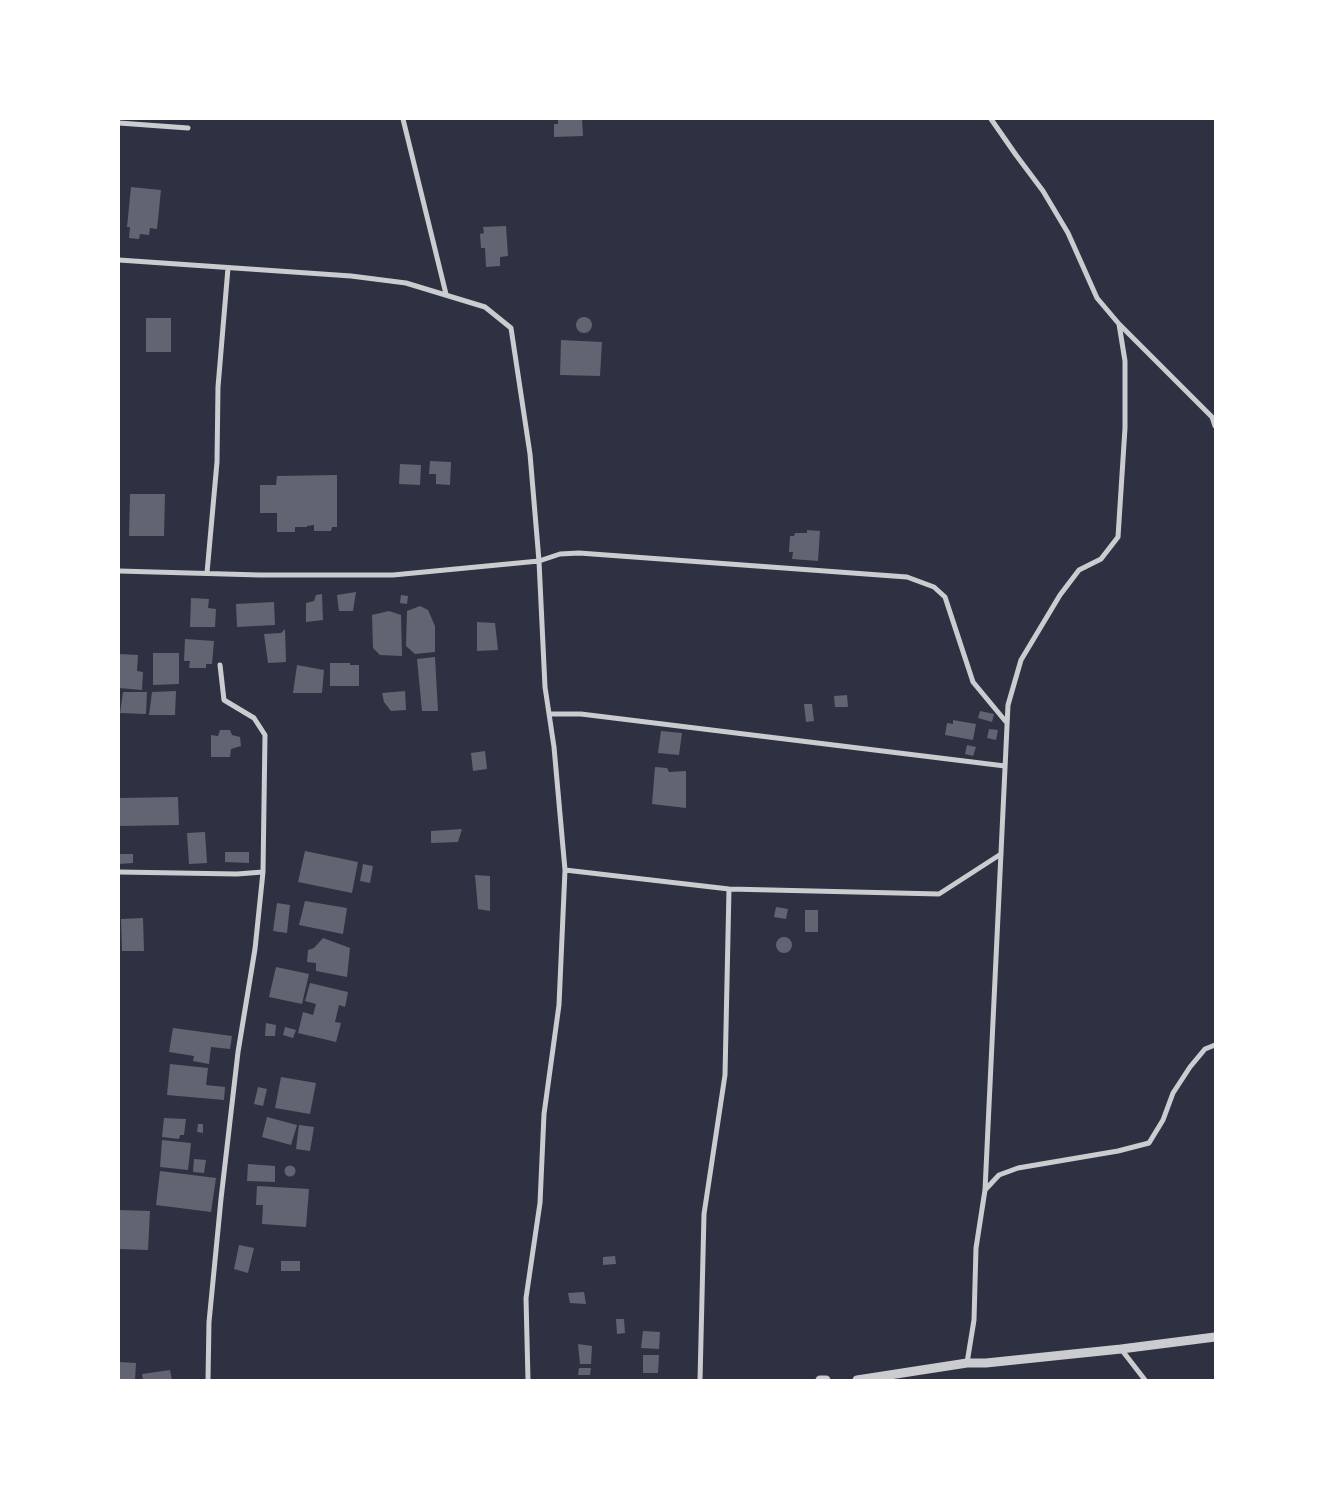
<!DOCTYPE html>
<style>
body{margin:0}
#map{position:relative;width:1334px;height:1499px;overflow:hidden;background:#2d3142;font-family:"Libre Baskerville",serif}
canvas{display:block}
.frame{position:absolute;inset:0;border:120px solid #fff;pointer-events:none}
</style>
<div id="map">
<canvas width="1334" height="1499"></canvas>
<div class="frame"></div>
</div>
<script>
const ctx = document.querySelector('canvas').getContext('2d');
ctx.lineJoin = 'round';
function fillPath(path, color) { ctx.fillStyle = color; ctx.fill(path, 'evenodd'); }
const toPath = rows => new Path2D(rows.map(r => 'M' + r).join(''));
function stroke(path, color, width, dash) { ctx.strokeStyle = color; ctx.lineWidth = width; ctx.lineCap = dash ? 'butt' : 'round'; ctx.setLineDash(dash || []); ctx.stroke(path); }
fillPath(toPath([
 [558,119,582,119,583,136,554,137,554,124,558,124],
 [131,187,161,190,157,229,150,228,149,235,140,234,139,239,129,238,130,227,127,227],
 [506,226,508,256,500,257,500,266,486,267,485,248,481,248,480,234,484,233,483,227],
 '576 325a8 8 0 1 1 16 0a8 8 0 1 1-16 0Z',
 [146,318,171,318,171,352,146,352],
 [561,340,602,342,600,376,560,375],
 [430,461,451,462,450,485,436,484,436,474,429,474],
 [400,464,421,465,420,485,399,484],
 [337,475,337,527,332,527,331,531,314,531,314,525,307,526,307,527,295,527,295,532,277,532,277,513,260,513,260,485,276,485,277,476],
 [130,494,165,494,164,536,129,536],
 [807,530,820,531,818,561,792,559,793,552,789,552,790,536,794,536,795,533,807,533],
 [356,592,353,611,339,611,337,595],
 [322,594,323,620,306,622,306,603,314,601,316,595],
 [401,595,408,596,407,604,400,603],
 [191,598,209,599,208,608,216,609,215,627,190,627],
 [274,602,275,625,237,627,236,604],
 [420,606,428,610,435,626,435,652,415,654,406,646,407,611],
 [389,611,401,615,402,656,380,655,373,648,372,615],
 [477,622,495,623,498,650,477,651],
 [285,629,286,662,268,663,264,634,281,633],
 [185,639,214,641,212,664,206,664,206,668,189,668,190,661,184,661],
 [153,653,179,653,179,684,153,685],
 [119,654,138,655,137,671,143,672,142,690,119,688],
 [435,657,438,711,422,711,417,659],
 [330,663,350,663,350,665,359,665,359,686,330,686],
 [297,665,324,670,322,693,293,693],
 [176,691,175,715,149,715,152,692],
 [405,691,406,710,391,711,384,702,382,693],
 [123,692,147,692,146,714,120,713],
 [847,695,848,707,835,707,834,696],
 [804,704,812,704,814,721,806,722],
 [980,711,994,714,992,722,978,718],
 [953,720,976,724,973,740,945,735,947,723,953,724],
 [989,729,998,730,996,740,987,738],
 [220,730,230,730,232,735,240,737,241,746,231,749,230,757,211,757,211,735,218,736],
 [661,731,682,733,679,755,658,753],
 [967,745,976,747,973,756,965,754],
 [485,751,487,769,473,771,471,753],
 [655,767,667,768,669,772,686,771,686,808,652,804],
 [178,797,179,825,119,826,119,798],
 [462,829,458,842,431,843,431,831],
 [205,832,207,863,189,864,187,833],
 [305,851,358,862,352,893,298,882],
 [225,852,249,852,249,863,225,862],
 [119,854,133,854,133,863,119,864],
 [363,864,373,866,370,883,360,881],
 [475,875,490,876,490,911,478,909],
 [305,901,347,908,343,934,299,925],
 [277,903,290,905,287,933,273,931],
 [776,907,788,909,786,919,774,917],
 [805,910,818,910,818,932,805,932],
 [143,918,144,951,122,951,121,919],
 '776 945a8 8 0 1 1 16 0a8 8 0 1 1-16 0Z',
 [323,938,350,948,347,977,316,971,316,963,307,962,308,950,314,948],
 [276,967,309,974,302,1004,269,997],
 [310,983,348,992,345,1007,339,1005,335,1022,341,1023,336,1042,298,1033,303,1012,313,1015,316,1004,305,1001],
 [266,1023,276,1025,275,1036,265,1036],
 [285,1027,296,1030,293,1038,283,1035],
 [173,1028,232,1036,230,1049,211,1047,209,1064,193,1061,194,1056,169,1052],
 [170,1064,208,1068,206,1085,225,1087,224,1100,167,1095],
 [281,1077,316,1083,310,1114,275,1108],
 [258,1087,267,1089,263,1106,254,1104],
 [267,1117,297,1125,291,1145,262,1137],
 [164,1118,186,1119,184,1135,180,1135,179,1139,162,1137],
 [198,1124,203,1124,203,1133,197,1132],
 [299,1125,314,1127,310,1151,296,1149],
 [162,1140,191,1143,188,1170,160,1167],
 [194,1159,206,1160,204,1173,193,1172],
 [248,1164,275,1166,275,1182,247,1181],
 '284.5 1171a5.5 5.5 0 1 1 11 0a5.5 5.5 0 1 1-11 0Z',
 [160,1171,216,1178,211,1212,156,1205],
 [257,1186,309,1189,306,1227,262,1224,263,1205,256,1205],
 [119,1210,150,1211,148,1250,119,1249],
 [239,1245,254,1248,248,1273,234,1269],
 [615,1256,616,1264,603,1265,603,1257],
 [281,1261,300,1261,300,1271,281,1271],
 [584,1292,586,1304,570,1303,568,1293],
 [616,1319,624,1319,625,1333,617,1334],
 [643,1331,660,1332,659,1349,641,1348],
 [578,1344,592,1346,591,1364,580,1364],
 [643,1355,659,1355,658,1373,643,1373],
 [119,1362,136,1363,135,1380,119,1380],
 [579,1368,591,1368,590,1375,578,1375],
 [170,1370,172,1380,143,1380,142,1374]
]), '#626471');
stroke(toPath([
 [403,119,446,294],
 [991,119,1016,155,1043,191,1068,233,1097,298,1119,324,1212,417,1215,426],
 [119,123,188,128],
 [119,260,351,276,406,283,485,307,511,328,530,454,539,561,545,687,554,747,565,870,559,1005,544,1114,540,1203,526,1298,528,1380],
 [119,571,260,575,393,575,539,561,560,554,579,553,907,577,934,587,945,597,973,682,1007,723],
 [207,573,217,462,218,387,228,268],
 [549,714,581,714,1005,766],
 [565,870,729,889,939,894,1001,854],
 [119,872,237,874,263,872],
 [985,1190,999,1175,1018,1168,1118,1151,1149,1143,1163,1120,1173,1093,1190,1067,1205,1049,1215,1045],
 [1121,1349,1145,1380],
 [967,1363,974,1320,976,1248,985,1190,1008,705,1021,660,1060,595,1079,570,1101,559,1118,537,1125,428,1125,361,1119,324],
 [208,1380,209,1322,221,1199,238,1052,255,949,263,872,265,735,254,718,224,700,220,665],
 [700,1380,704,1214,725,1075,729,889]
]), '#caccd0', 5);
stroke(toPath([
 [820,1380,826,1380],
 [857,1380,967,1363,986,1363,1121,1349,1215,1337]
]), '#caccd0', 9);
</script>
